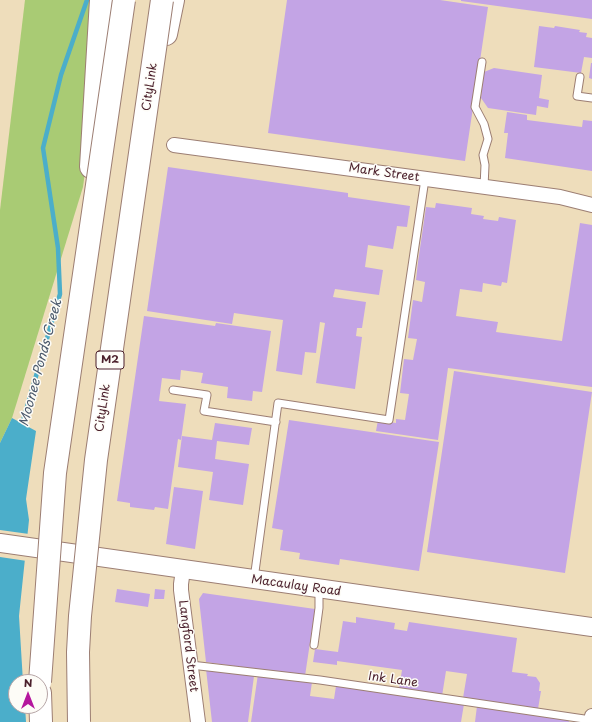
<!DOCTYPE html>
<style>
body{margin:0}
#map{position:relative;width:592px;height:722px;overflow:hidden;background:#edb;font-family:"Playpen Sans",sans-serif}
canvas{display:block}
.north{position:absolute;left:8px;top:674px;width:40px;height:40px;box-sizing:border-box;background:#fdfcf7;border:1px solid #b5a4a5;border-radius:50%;rotate:0deg;font-size:11px;font-weight:700;line-height:16px;text-align:center;color:#4a1f2b}
.north::after{content:'';display:block;margin:auto;width:14px;height:18px;background:#b5179e;clip-path:polygon(50% 0,100% 100%,50% 72%,0 100%)}
</style>
<div id="map">
<canvas width="592" height="722"></canvas>
<div class="north">N</div>
</div>
<script>
const ctx = document.querySelector('canvas').getContext('2d');
ctx.lineJoin = 'round';
function fillPath(path, color) { ctx.fillStyle = color; ctx.fill(path, 'evenodd'); }
const toPath = rows => new Path2D(rows.map(r => 'M' + r).join(''));
function stroke(path, color, width, dash) { ctx.strokeStyle = color; ctx.lineWidth = width; ctx.lineCap = dash ? 'butt' : 'round'; ctx.setLineDash(dash || []); ctx.stroke(path); }
function write(font, color, halo, rows, align = 'center') {
  ctx.font = font + ' "Playpen Sans",sans-serif'; ctx.lineWidth = 3; ctx.setLineDash([]); ctx.textBaseline = 'middle'; ctx.strokeStyle = halo; ctx.fillStyle = color; for (const [text, x, y, turn = 0] of rows) {
    ctx.save(); ctx.translate(x, y); ctx.rotate((+turn || 0) * Math.PI / 180); ctx.textAlign = isNaN(turn) ? turn : align; if (halo) ctx.strokeText(text, 0, 0); ctx.fillText(text, 0, 0); ctx.restore();
  }
}
fillPath(toPath([
 [25,0,108,0,83,187,12,418,0,443,0,210]
]), '#a9cb74');
fillPath(toPath([
 [12,418,36,431,26,499,29,520,19,616,23,682,16,682,16,706,25,706,26,722,0,722,0,443]
]), '#4baeca');
fillPath(toPath([
 [0,530,29,534,27,561,0,557]
]), '#edb');
stroke(toPath([
 [22,424,60,294,58,248,43,148,61,75,87,0]
]), '#4baeca', 4.5);
fillPath(toPath([
 [287,0,440,0,488,7,465,161,268,133],
 [461,0,592,0,592,19,461,1],
 [539,26,554,28,555,26,580,30,579,32,587,33,586,37,592,38,592,58,584,57,581,73,534,67],
 [591,63,592,63,592,79,589,78],
 [494,68,542,75,539,98,549,100,548,108,537,106,536,115,488,108,481,98,484,72],
 [507,112,527,115,527,120,582,127,583,120,592,121,592,171,505,158,508,133,504,133],
 [168,167,348,193,348,197,410,206,407,227,397,226,393,249,368,245,365,267,383,270,379,295,335,289,333,297,366,302,362,328,357,328,356,336,362,337,355,389,316,383,325,323,320,322,316,353,305,352,302,375,276,371,283,320,234,313,232,324,147,311],
 [436,203,472,208,471,214,484,216,483,219,498,221,499,217,516,220,507,283,502,282,501,286,483,283,482,292,460,289,456,316,498,322,496,332,562,341,580,223,592,225,592,387,448,368,438,440,376,431,378,420,396,423,396,419,405,420,409,394,400,393,404,359,413,360,417,339,408,338,413,300,422,302,425,282,416,280,418,262,426,207,435,208],
 [144,316,215,326,216,323,271,331,262,392,253,391,252,401,227,398,228,387,201,383,203,373,181,370,180,380,162,378,159,401,186,404,181,440,178,439,168,509,155,507,154,510,130,507,130,503,117,501],
 [454,371,592,392,565,573,427,552],
 [289,420,439,442,419,571,340,559,339,565,299,559,300,553,280,550,283,530,272,528],
 [215,423,252,428,249,445,217,441,215,459,249,464,243,505,209,500,213,472,178,467,182,436,212,440],
 [174,487,203,491,195,549,166,544],
 [117,589,150,594,148,607,115,602],
 [155,589,165,590,164,599,154,599],
 [203,593,315,609,305,676,206,662,199,599],
 [356,617,395,623,394,629,407,631,409,622,517,638,512,672,528,674,527,676,536,677,540,683,539,691,541,691,538,709,463,698,467,674,446,671,442,696,399,689,402,670,337,661,337,665,313,662,315,649,338,652,343,621,356,623],
 [206,669,254,676,248,722,212,722],
 [258,674,312,682,310,696,334,699,336,686,464,704,461,722,251,722],
 [477,706,570,719,569,722,475,722]
]), '#c3a4e5');
const service = toPath([
 [482,62,475,107,484,124,488,139,483,155,485,165,484,187],
 [580,77,577,96,592,98],
 [173,390,207,395,204,411,276,422],
 [254,579,278,403,389,420,425,179],
 [314,645,319,608,319,589],
 [191,665,320,680,591,720]
]);
const minor = toPath([
 [174,145,560,197,592,205],
 [183,570,181,584,181,590,198,722],
 [591,722,592,716]
]);
const tertiary = toPath([
 [0,543,592,627]
]);
const motorway = toPath([
 [166,34,173,0],
 [91,167,101,0],
 [40,693,41,722]
]);
stroke(service, '#9c7e73', 9);
stroke(minor, '#9c7e73', 16);
stroke(tertiary, '#9c7e73', 20);
stroke(motorway, '#9c7e73', 24);
stroke(service, '#fff', 7);
stroke(minor, '#fff', 14);
stroke(tertiary, '#fff', 18);
stroke(motorway, '#fff', 22);
const motorwayBridge = toPath([
 [40,682,55,473,124,0],
 [79,722,78,652,80,616,96,460,162,0]
]);
stroke(motorwayBridge, '#9c7e73', 24, []);
stroke(motorwayBridge, '#fff', 22);
for (const [x, y, w] of [
 [110,360,28]
]) { const box = new Path2D(); box.roundRect(x - w / 2, y - 9, w, 18, 3); ctx.fillStyle = '#fdfcf7'; ctx.fill(box); stroke(box, '#4a1f2b', 1); }
write('bold 11px', '#4a1f2b', null, [
 ["M2",110,360]
]);
write('12px', '#4a1f2b', '#fdfcf7', [
 ["CityLink",150,87,-82],
 ["Mark Street",384,173,8],
 ["CityLink",103,408,-82],
 ["Macaulay Road",296,586,8],
 ["Langford Street",188,646,83],
 ["Ink Lane",393,680,8]
]);
write('italic 13px', '#4a586b', '#fdfcf7', [
 ["Moonee Ponds Creek",41,363,-75]
]);
</script>
